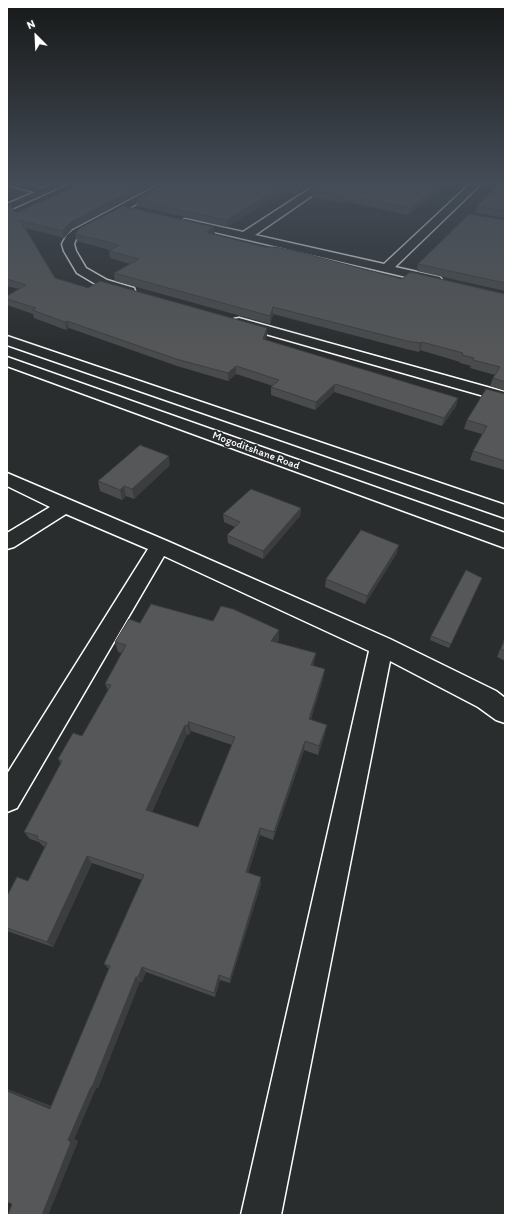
<!DOCTYPE html>
<style>
body{margin:0}
#map{position:relative;width:512px;height:1222px;overflow:hidden;background:#2a2d2e;font-family:Itim,sans-serif}
canvas{display:block}
.frame{position:absolute;inset:0;border:8px solid #fff;pointer-events:none}
.north{position:absolute;left:16px;top:16px;width:40px;height:40px;-webkit-text-stroke:3px #2a2d2e;paint-order:stroke;rotate:336deg;font-size:11px;font-weight:700;line-height:16px;text-align:center;color:#fff}
.north::after{content:'';display:block;margin:auto;width:14px;height:18px;background:#fff;clip-path:polygon(50% 0,100% 100%,50% 72%,0 100%)}
</style>
<div id="map">
<canvas width="512" height="1222"></canvas>
<div class="frame"></div>
<div class="north">N</div>
</div>
<script>
const ctx = document.querySelector('canvas').getContext('2d');
ctx.lineJoin = 'round';
const toPath = rows => new Path2D(rows.map(r => 'M' + r).join(''));
function stroke(path, color, width, dash) { ctx.strokeStyle = color; ctx.lineWidth = width; ctx.lineCap = dash ? 'butt' : 'round'; ctx.setLineDash(dash || []); ctx.stroke(path); }
function fillPath(path, color) { ctx.fillStyle = color; ctx.fill(path, 'evenodd'); }
function write(font, color, halo, rows, align = 'center') {
  ctx.font = font + ' Itim,sans-serif'; ctx.lineWidth = 4; ctx.setLineDash([]); ctx.textBaseline = 'middle'; ctx.strokeStyle = halo; ctx.fillStyle = color; for (const [text, x, y, turn = 0] of rows) {
    ctx.save(); ctx.translate(x, y); ctx.rotate((+turn || 0) * Math.PI / 180); ctx.textAlign = isNaN(turn) ? turn : align; if (halo) ctx.strokeText(text, 0, 0); ctx.fillText(text, 0, 0); ctx.restore();
  }
}
const minor = toPath([
 [7,182,19,182,43,188,56,182,69,182,67,184,7,211,7,204,35,192,7,185,7,182],
 [164,182,177,182,81,234,76,239,74,244,76,251,86,268,107,280,134,288,135,291,134,294,129,295,99,286,77,273,64,251,62,244,67,235,73,230,164,182],
 [320,182,332,182,255,235,384,264,472,182,483,182,395,267,440,277,442,280,440,283,436,284,185,225,180,222,185,219,243,232,320,182],
 [239,318,505,392,505,402,234,325,232,322,234,319,239,318],
 [7,473,167,541,390,639,496,691,505,698,505,723,496,720,478,707,390,661,281,1215,241,1215,369,651,164,556,17,808,7,812,7,774,148,549,66,514,14,547,7,549,7,533,50,507,7,486,7,473]
]);
const major = toPath([
 [7,336,505,505,505,518,7,345,7,336],
 [7,357,505,533,505,548,7,366,7,357]
]);
stroke(minor, '#fff', 3);
stroke(major, '#fff', 3);
fillPath(minor, '#2a2d2e');
fillPath(major, '#2a2d2e');
fillPath(toPath([
 [85,182,161,182,72,229,64,238,25,228,55,278,88,288,267,328,267,335,265,340,458,398,456,406,442,426,334,392,315,410,271,395,271,387,273,386,236,374,228,381,177,366,69,328,66,330,34,318,33,314,7,305,7,296,19,289,7,286,7,205,16,213],
 [167,182,318,182,298,194,284,192,227,227,137,206,136,200],
 [325,182,450,182,425,204,420,205,408,215,344,201,342,203,312,197,313,191],
 [505,182,505,218,475,213,477,206],
 [505,220,505,291,417,271,418,264],
 [214,227,214,234,265,247,402,279,505,294,505,391,490,386,493,378,495,375,470,368,471,366,460,363,460,362,420,350,419,352,406,349,273,314,270,324,115,281,114,273,130,264,110,258,109,251,110,250,77,241,75,234],
 [505,394,505,470,470,460,473,451,482,434,464,429,467,420],
 [170,465,134,499,126,496,122,500,100,491,98,481],
 [301,508,300,516,263,559,228,543,227,535,235,527,224,522,223,514],
 [397,553,365,604,325,587,326,579],
 [482,578,449,648,430,640,431,636],
 [140,623,279,640,277,643,316,653,313,666,323,679,311,719,325,734,318,755,304,750,273,840,260,835,248,873,261,884,230,983,220,980,215,997,146,972,142,982,140,981,98,1088,96,1088,74,1139,78,1141,48,1215,8,1215,12,1204,7,1089,51,1106,109,969,104,964,142,880,92,863,53,947,7,931,7,896,28,881,45,847,43,846,39,842,30,839,24,832,61,764,58,759,82,736,108,690,105,684,122,653,118,652,115,642],
 [191,731,232,745,198,827,152,812,187,734,189,735],
 [505,637,505,661,497,657]
]), '#494b4c');
fillPath(toPath([
 [148,182,161,182,72,229,64,238,62,231,71,222],
 [308,182,318,182,298,194,298,188],
 [444,182,450,182,425,204,420,205,408,215,410,208,421,198],
 [284,185,284,192,227,227,226,220],
 [344,195,344,201,342,203,342,196],
 [214,227,215,234,210,237,207,231],
 [273,307,273,314,270,324,270,316],
 [67,321,69,328,66,330,65,322],
 [267,328,267,335,263,347,263,339],
 [422,342,420,350,419,352,420,343],
 [236,366,236,374,228,381,228,373],
 [335,384,334,392,315,410,316,402],
 [458,398,456,406,442,426,444,418],
 [169,456,170,465,134,499,132,489],
 [124,486,126,496,122,500,120,490],
 [301,508,300,516,263,559,263,551],
 [399,545,397,553,365,604,367,596],
 [279,630,279,640,271,651,271,641],
 [316,653,314,663,310,675,311,665],
 [325,669,323,679,308,728,309,719],
 [189,722,191,731,189,735,187,726],
 [185,725,187,734,149,818,146,810],
 [327,725,325,734,318,755,319,746],
 [305,741,304,750,273,840,274,832],
 [260,828,260,835,246,879,246,872],
 [87,856,92,863,53,947,47,942],
 [261,877,261,884,230,983,230,979],
 [142,967,146,972,142,982,138,977],
 [219,975,220,980,215,997,214,993],
 [136,977,140,981,98,1088,96,1088,74,1139,78,1141,48,1215,42,1215,68,1140],
 [7,1089,57,1109,50,1109,7,1091]
]), '#3c3d3e');
const building = toPath([
 [85,182,148,182,71,222,62,231,20,220,55,278,88,288,100,281,267,328,263,339,458,398,444,418,335,384,316,402,271,387,279,380,236,366,228,373,176,359,67,321,65,322,32,310,36,308,7,299,7,296,26,285,7,279,7,205,10,204,16,213,85,182],
 [167,182,308,182,298,188,284,185,226,220,136,200,167,182],
 [325,182,444,182,426,198,421,198,410,208,344,195,342,196,313,191,325,182],
 [501,182,505,182,505,211,477,206,501,182],
 [123,206,214,227,207,231,209,232,208,233,265,247,275,247,295,251,402,279,410,272,505,294,505,382,493,378,500,367,473,360,474,358,462,355,463,353,422,342,420,343,407,341,273,307,270,316,114,273,139,259,109,251,119,245,75,234,80,228,123,206],
 [469,214,505,220,505,283,418,264,469,214],
 [486,389,505,394,505,461,473,451,487,426,467,420,486,389],
 [140,445,169,456,132,489,124,486,120,490,98,481,140,445],
 [251,489,301,508,263,551,227,535,240,522,223,514,251,489],
 [361,530,399,545,367,596,326,579,361,530],
 [466,570,482,578,451,644,431,636,466,570],
 [151,604,213,621,221,606,233,609,279,630,271,641,316,653,311,665,325,669,309,719,327,725,319,746,305,741,274,832,260,828,246,872,261,877,230,979,219,975,214,993,142,967,138,977,136,977,92,1087,91,1087,68,1140,71,1142,42,1215,8,1215,12,1204,7,1202,7,1091,50,1109,110,966,104,964,144,875,87,856,47,942,7,928,7,896,17,877,28,881,47,843,37,839,38,836,24,832,62,761,58,759,73,733,82,736,111,685,105,684,126,645,115,642,129,619,140,623,151,604],
 [189,722,235,737,198,827,146,810,185,725,187,726,189,722],
 [505,639,505,651,501,649,505,639]
]);
fillPath(building, '#555758');
stroke(building, '#3c3d3e', 1);
const sky = ctx.createLinearGradient(0, 0, 0, 353);
sky.addColorStop(0, '#171919');
sky.addColorStop(0.52, '#444c57');
sky.addColorStop(1, '#444c5700');
ctx.fillStyle = sky;
ctx.fillRect(0, 0, 512, 353);
write('11px', '#fff', '#2a2d2e', [
 ["Mogoditshane Road",256,451,20]
]);
</script>
